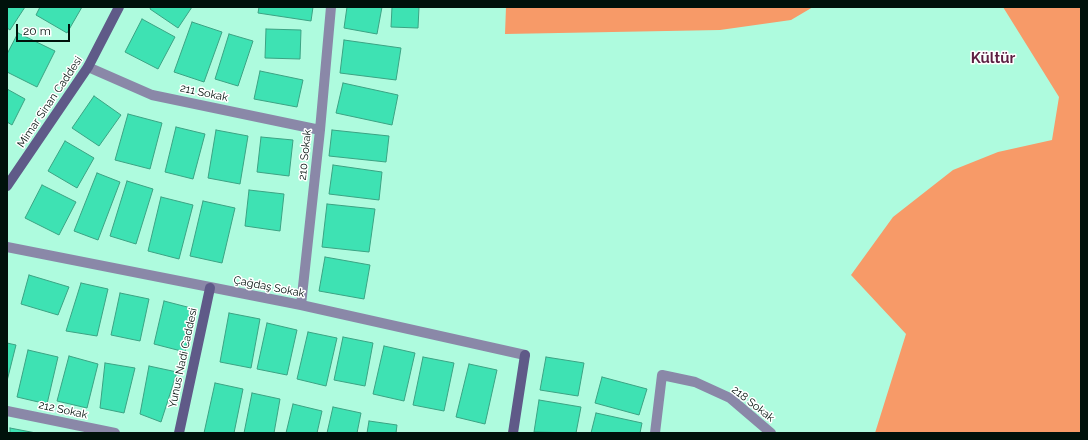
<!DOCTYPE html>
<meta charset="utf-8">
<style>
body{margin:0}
#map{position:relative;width:1088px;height:440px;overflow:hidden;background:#aefbde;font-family:Raleway,sans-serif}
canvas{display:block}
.frame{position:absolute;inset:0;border:8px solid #00110b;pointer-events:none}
.scale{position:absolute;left:16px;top:24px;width:54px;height:18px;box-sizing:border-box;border:2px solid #00110b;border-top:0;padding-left:5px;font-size:12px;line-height:14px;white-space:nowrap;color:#00110b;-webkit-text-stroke:3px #fff;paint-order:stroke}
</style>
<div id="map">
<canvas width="1088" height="440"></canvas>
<div class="frame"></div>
<div class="scale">20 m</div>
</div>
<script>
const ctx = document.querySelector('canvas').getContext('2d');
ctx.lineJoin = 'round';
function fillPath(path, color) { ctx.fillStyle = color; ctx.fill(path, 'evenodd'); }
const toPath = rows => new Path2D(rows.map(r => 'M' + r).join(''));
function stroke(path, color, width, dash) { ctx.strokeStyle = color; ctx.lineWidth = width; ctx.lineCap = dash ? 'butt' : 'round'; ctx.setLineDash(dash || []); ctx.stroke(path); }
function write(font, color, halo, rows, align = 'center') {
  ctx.font = font + ' Raleway,sans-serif'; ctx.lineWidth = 3; ctx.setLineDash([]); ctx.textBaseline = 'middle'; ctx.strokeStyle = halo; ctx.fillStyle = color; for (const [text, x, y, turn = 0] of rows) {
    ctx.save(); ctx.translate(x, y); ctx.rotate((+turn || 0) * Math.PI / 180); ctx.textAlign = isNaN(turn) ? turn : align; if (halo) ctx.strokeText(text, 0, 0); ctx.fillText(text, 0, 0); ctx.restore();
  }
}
fillPath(toPath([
 [506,7,813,7,791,20,720,30,505,34],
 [1003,7,1081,7,1081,433,875,433,906,334,851,275,893,217,953,170,998,152,1052,140,1059,97]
]), '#f79a68');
const building = toPath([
 [7,7,25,7,10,30,7,28,7,7],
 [40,7,82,7,67,33,36,15,40,7],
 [151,7,192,7,178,28,150,9,151,7],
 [259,7,313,7,311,21,258,13,259,7],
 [347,7,382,7,377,34,344,28,347,7],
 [392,7,419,7,418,28,391,27,392,7],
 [142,19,175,37,158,69,125,52,142,19],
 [192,22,222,32,204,82,174,72,192,22],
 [266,29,301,30,300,59,265,58,266,29],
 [18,33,55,51,37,87,7,72,7,54,18,33],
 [229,34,253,41,238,86,215,79,229,34],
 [344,40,401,48,396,80,340,73,344,40],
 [260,71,303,80,297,107,254,99,260,71],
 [343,83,398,95,392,125,336,113,343,83],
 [7,89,25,99,12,125,7,122,7,89],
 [94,96,121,115,99,146,72,128,94,96],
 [128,114,162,123,150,169,115,160,128,114],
 [176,127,205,134,193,179,165,172,176,127],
 [216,130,248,136,240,184,208,178,216,130],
 [332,130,389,136,386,162,329,156,332,130],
 [261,137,293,140,289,176,257,172,261,137],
 [65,141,94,158,77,188,48,171,65,141],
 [333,165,382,172,379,200,329,194,333,165],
 [97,173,120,182,98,240,74,231,97,173],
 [127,181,153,189,136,244,110,236,127,181],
 [42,185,76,202,59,235,25,218,42,185],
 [249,190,284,194,280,231,245,226,249,190],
 [161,197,193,205,179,259,148,251,161,197],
 [203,201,235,208,222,263,190,256,203,201],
 [327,204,375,209,369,252,322,247,327,204],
 [325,257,370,265,364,299,319,291,325,257],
 [29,275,69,287,58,315,21,304,29,275],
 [81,283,108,289,97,336,66,331,81,283],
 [120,293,149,299,140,341,111,335,120,293],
 [164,301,195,309,185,352,154,344,164,301],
 [229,313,260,319,251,368,220,362,229,313],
 [267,323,297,330,287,375,257,369,267,323],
 [308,332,337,338,326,386,297,379,308,332],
 [343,337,373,343,365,386,334,380,343,337],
 [7,343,16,345,7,381,7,343],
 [384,346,415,353,404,401,373,394,384,346],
 [28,350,58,357,47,404,17,397,28,350],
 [69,356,98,364,87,408,57,401,69,356],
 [423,357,454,363,444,411,413,405,423,357],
 [546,357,584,363,578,396,540,390,546,357],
 [105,363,135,368,124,413,100,408,105,363],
 [469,364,497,370,485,424,456,417,469,364],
 [149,366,177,372,161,422,140,414,149,366],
 [602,377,647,389,639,415,595,403,602,377],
 [215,383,243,389,234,433,204,433,215,383],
 [252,393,280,399,274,433,244,433,252,393],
 [539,400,581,407,576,433,534,432,539,400],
 [293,404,322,411,317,433,286,433,293,404],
 [333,407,361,413,357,433,327,433,333,407],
 [596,413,642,423,640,433,591,433,596,413],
 [369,421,397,425,396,433,367,433,369,421],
 [10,428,36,433,10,433,10,428]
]);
fillPath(building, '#3ee2b3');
stroke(building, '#3ba383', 1);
stroke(toPath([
 [88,67,152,95,320,130],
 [7,247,301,305,525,355],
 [301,305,320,130,331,7],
 [7,411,115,433],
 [655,433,662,375,695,382,730,398,771,433]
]), '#8a88a8', 10);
stroke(toPath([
 [7,186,88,67,119,7],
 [179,433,210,288],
 [513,433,525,355]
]), '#5f5a88', 10);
write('11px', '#00110b', '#fff', [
 ["211 Sokak",204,93,12],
 ["Mimar Sinan Caddesi",50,102,-56],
 ["210 Sokak",305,155,-84],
 ["Çağdaş Sokak",269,287,11],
 ["Yunus Nadi Caddesi",183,358,-78],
 ["218 Sokak",753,404,38],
 ["212 Sokak",63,410,12]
]);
write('bold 15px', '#5d1f42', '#fff', [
 ["Kültür",993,58]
]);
</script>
